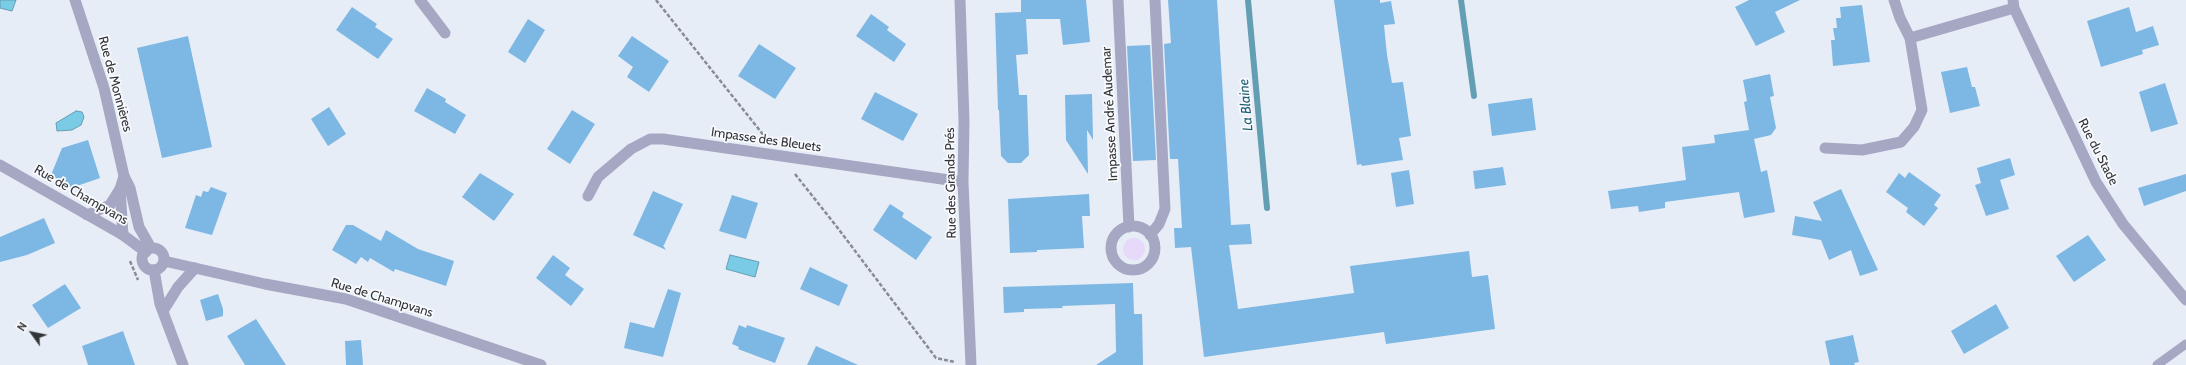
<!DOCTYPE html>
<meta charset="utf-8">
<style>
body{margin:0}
#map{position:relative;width:2186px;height:365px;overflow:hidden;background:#e7edf7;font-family:Cabin,sans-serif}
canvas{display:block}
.north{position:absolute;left:12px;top:313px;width:40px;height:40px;-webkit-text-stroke:3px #f8fafe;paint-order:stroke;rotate:303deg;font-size:11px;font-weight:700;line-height:16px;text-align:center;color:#323438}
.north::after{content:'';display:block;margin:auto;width:14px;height:18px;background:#323438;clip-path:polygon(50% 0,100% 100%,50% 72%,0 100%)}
</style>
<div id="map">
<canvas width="2186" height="365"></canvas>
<div class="north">N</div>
</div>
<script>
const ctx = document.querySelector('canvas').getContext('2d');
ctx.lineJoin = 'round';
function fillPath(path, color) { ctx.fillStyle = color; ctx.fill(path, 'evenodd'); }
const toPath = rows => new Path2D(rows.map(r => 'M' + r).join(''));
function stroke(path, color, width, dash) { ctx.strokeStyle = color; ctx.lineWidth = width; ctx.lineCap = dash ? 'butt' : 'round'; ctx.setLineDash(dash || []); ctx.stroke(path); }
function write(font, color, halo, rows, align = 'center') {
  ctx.font = font + ' Cabin,sans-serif'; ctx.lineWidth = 3.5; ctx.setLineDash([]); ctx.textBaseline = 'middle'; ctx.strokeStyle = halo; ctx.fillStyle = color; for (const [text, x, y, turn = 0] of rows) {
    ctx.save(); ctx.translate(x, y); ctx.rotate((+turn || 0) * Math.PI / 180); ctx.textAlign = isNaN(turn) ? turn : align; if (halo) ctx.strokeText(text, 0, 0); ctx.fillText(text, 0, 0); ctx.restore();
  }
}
fillPath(toPath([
 '1123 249a11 11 0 1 1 22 0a11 11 0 1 1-22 0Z'
]), '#e6d9f9');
const water = toPath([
 [0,0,16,0,12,11,0,8,0,0],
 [76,111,82,112,84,117,81,125,72,130,57,131,56,123,76,111],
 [730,255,759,262,755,277,726,269,730,255]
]);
fillPath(water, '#7acbe6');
stroke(water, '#649eb2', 1);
stroke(toPath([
 [1248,0,1267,208],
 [1461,0,1474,96]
]), '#649eb2', 6);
fillPath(toPath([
 [1021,0,1086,0,1090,42,1063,45,1060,19,1026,19,1028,54,1016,55,1019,95,1027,95,1029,155,1021,163,1008,163,1001,156,999,110,998,110,995,13,1021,12],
 [1168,0,1217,0,1231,225,1250,224,1252,244,1229,245,1238,309,1354,293,1350,266,1469,251,1472,277,1488,275,1495,329,1386,344,1384,332,1204,357,1191,247,1175,248,1174,228,1182,228,1178,159,1170,159,1164,44,1171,43],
 [1334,0,1380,0,1380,3,1391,1,1395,24,1384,25,1387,55,1392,83,1403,82,1411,136,1399,138,1403,160,1362,166,1361,164,1357,165],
 [1749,0,1800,0,1775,12,1785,32,1756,46,1735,7],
 [1862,5,1870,62,1833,66,1831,40,1835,40,1833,28,1837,28,1836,18,1841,18,1840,7],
 [352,7,377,24,375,27,393,39,378,59,336,30],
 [2129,7,2136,32,2153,26,2159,45,2142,50,2143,54,2101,67,2087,21],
 [871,14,889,27,887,30,906,44,894,62,856,36],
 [528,19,545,30,525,63,508,52],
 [188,36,212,147,162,158,137,48],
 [632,36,669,61,649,92,627,77,633,67,618,56],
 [759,44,796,68,775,99,738,76],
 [1150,45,1156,160,1133,161,1127,46],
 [1967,67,1972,87,1975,87,1980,106,1950,113,1941,72],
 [1770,74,1774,96,1770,97,1776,128,1771,135,1754,139,1761,172,1767,170,1775,212,1744,218,1739,192,1665,202,1665,208,1639,212,1638,206,1611,209,1608,191,1686,180,1682,147,1715,143,1714,135,1749,130,1744,102,1747,101,1743,80],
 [2165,83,2178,124,2151,132,2139,92],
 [427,88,446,99,445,102,466,115,455,134,414,111],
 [875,92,918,114,903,141,861,119],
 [1092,94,1093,140,1087,130,1088,174,1066,140,1065,95],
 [1532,98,1536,130,1492,136,1488,104],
 [329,107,346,134,328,146,311,119],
 [572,110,595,124,570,164,547,149],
 [88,140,100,178,71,188,51,175,62,148],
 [2010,158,2015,175,2000,180,2009,209,1986,216,1975,185,1981,183,1977,168],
 [1503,167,1506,185,1475,189,1473,171],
 [1409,170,1414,204,1396,207,1391,173],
 [1909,172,1941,195,1934,205,1938,208,1924,226,1906,212,1908,208,1886,192,1899,173,1905,178],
 [480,173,514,194,494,221,462,197],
 [2186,174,2186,191,2144,206,2138,188],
 [211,187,227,193,212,235,185,228,196,195,201,197,203,191,208,192],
 [1841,189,1866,244,1878,270,1860,276,1851,250,1829,260,1821,240,1792,235,1795,216,1822,221,1813,202],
 [653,191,683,204,664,245,663,245,666,250,633,235],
 [1089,194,1090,216,1082,216,1084,248,1037,250,1037,252,1010,253,1008,199],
 [732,195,758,203,746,239,719,231],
 [890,204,904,213,902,217,932,237,916,260,873,230],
 [44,218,55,243,27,255,0,262,0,237],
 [346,225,353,225,381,241,386,230,418,249,454,261,446,286,395,269,394,272,370,258,368,262,361,257,356,264,332,250],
 [2088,235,2106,260,2074,282,2056,256],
 [553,255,570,268,565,275,584,289,571,306,536,278],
 [810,267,848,285,839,306,800,289],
 [1133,283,1134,314,1142,314,1143,365,1096,365,1116,352,1115,304,1062,306,1063,308,1024,309,1024,312,1004,313,1003,287],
 [65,284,81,308,48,328,32,305],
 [668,289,681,293,663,357,624,348,630,322,654,328],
 [218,294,223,309,223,316,206,321,200,300],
 [1996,304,2009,328,1964,354,1951,331],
 [256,319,286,365,245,365,227,336],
 [739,325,746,328,747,325,785,338,775,363,738,349,739,347,732,344],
 [123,331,135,365,88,365,82,346],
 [1853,335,1859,362,1854,363,1855,365,1830,365,1825,341],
 [361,340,363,365,346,365,345,341],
 [816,346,858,365,807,365]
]), '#7db7e3');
stroke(toPath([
 [656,0,765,137],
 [795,174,837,227,936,358,955,362],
 [130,261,138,280]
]), '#888c93', 2.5, [4, 2]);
stroke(toPath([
 [2157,365,2186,344]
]), '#a6a8c3', 9);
stroke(toPath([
 [75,0,104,88,124,176],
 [420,0,445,33],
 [960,0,964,121,963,182,971,365],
 [1118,0,1129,227],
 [2013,0,2014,8,2096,182,2123,224,2186,300],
 [1910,38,2014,8],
 [1825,148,1862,150,1901,142,1914,127,1922,110,1910,38,1900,18,1894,0],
 [0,165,123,235],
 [588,196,598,177,631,149,650,139,663,139,963,182],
 [87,215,110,205,120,189],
 '1111 248a22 22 0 1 1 44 0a22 22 0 1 1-44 0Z',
 [1150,235,1159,224,1165,209,1155,0],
 [154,270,160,304,183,365],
 [163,311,178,287,195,268]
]), '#a6a8c3', 11);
stroke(toPath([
 [124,176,120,189,123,235,146,252],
 [124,176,130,188,139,227,151,248],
 '142 259a11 11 0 1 1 22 0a11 11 0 1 1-22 0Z',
 [164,261,265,284,346,299,541,365]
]), '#a6a8c3', 11);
write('13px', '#323438', '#f8fafe', [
 ["Rue de Monnières",115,84,75],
 ["Impasse André Audemar",1110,114,-93],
 ["Impasse des Bleuets",766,140,8],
 ["Rue du Stade",2098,152,63],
 ["Rue des Grands Prés",951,183,-91],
 ["Rue de Champvans",81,195,30],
 ["Rue de Champvans",382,298,17]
]);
write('italic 14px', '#1c5d70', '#f8fafe', [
 ["La Blaine",1246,105,-95]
]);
</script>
